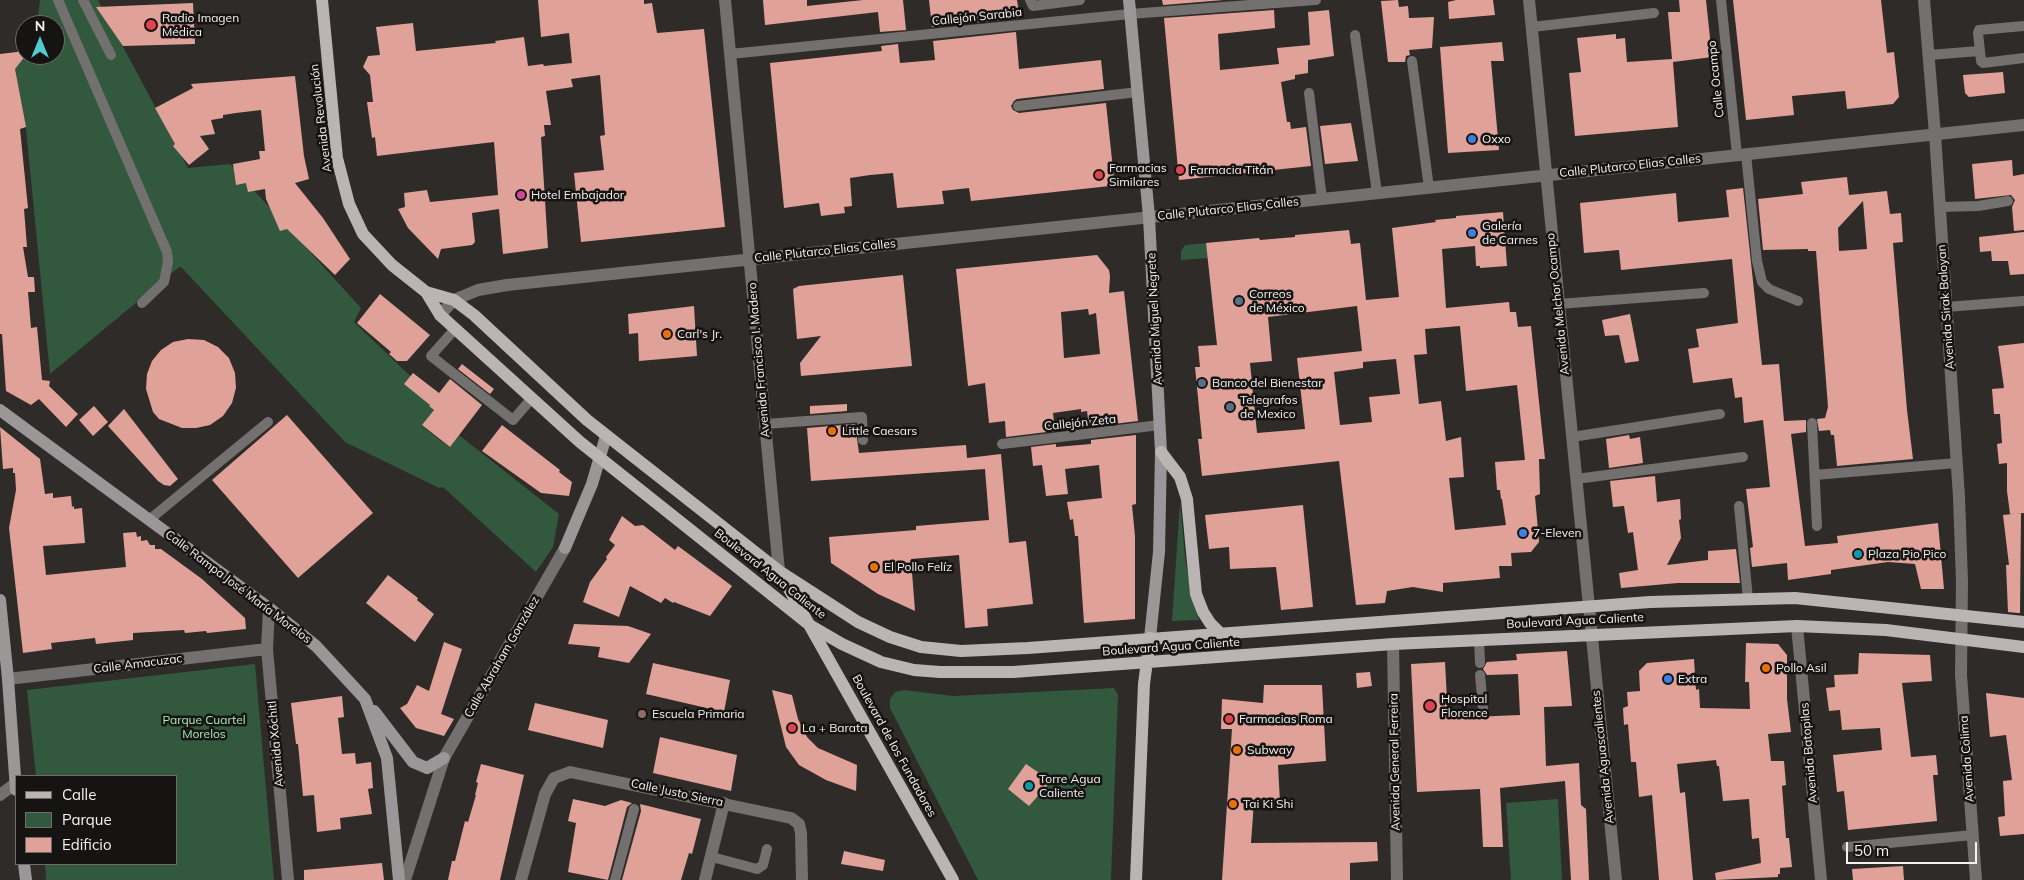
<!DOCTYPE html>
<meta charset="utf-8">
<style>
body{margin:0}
#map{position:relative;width:2024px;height:880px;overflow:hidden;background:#2f2b28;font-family:Mulish,sans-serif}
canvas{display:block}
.legend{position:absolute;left:15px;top:775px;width:162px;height:90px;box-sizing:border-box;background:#161412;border:1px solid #6f6c6a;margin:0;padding:6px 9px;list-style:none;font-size:15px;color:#f4f1ef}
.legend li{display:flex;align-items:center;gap:10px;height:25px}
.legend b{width:25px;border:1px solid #6f6c6a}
.north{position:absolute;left:15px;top:15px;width:50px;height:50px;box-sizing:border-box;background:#161412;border:1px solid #6f6c6a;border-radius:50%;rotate:0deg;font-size:14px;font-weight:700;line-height:20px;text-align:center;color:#f4f1ef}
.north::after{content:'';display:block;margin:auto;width:18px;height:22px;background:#52cdcf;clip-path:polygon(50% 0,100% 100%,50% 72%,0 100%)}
.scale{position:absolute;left:1846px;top:842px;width:131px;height:22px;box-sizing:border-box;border:2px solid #f4f1ef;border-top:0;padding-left:6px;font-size:15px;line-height:18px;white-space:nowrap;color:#f4f1ef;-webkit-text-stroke:4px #161412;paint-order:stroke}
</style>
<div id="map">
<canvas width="2024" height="880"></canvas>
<ul class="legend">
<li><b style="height:6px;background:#bab4b4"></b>Calle</li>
<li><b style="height:14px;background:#32583d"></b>Parque</li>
<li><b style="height:14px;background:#e0a199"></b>Edificio</li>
</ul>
<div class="north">N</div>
<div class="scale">50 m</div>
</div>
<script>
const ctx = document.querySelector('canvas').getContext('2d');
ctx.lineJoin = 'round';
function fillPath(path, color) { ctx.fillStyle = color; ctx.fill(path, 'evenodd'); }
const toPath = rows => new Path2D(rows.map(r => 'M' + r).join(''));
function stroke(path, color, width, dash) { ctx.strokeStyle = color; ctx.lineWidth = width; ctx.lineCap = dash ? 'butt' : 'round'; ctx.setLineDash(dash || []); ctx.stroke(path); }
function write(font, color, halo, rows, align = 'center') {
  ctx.font = font + ' Mulish,sans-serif'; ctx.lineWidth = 5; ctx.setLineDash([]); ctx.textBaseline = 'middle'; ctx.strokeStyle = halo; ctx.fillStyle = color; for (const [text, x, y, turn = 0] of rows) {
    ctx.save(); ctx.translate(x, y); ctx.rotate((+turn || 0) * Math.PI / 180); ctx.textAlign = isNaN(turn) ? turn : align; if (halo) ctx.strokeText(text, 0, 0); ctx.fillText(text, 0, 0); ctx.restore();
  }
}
fillPath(toPath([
 [40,0,98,0,188,168,230,164,361,308,354,322,431,396,429,406,434,410,422,426,449,447,459,435,559,514,553,547,536,572,443,487,439,488,345,442,181,267,178,268,50,374,26,129,14,70,25,51,25,55,55,55,55,25,37,25],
 [1206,243,1208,258,1181,260,1181,251,1185,245],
 [1180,502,1185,556,1191,594,1199,620,1172,621],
 [255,664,274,880,46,880,45,864,176,864,176,776,36,776,27,690],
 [1114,688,1118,695,1111,880,978,880,890,708,890,699,895,692,904,690,953,696],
 [1558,799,1562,880,1511,880,1506,803]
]), '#32583d');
fillPath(toPath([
 [538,0,644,0,644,4,652,3,657,33,704,29,725,227,581,242,574,173,604,170,600,136,605,135,600,75,571,79,573,87,546,91,551,125,544,125,545,136,541,137,548,248,503,254,499,209,472,213,475,242,472,245,441,249,438,259,408,228,398,209,405,207,404,193,427,190,430,202,498,195,494,142,377,156,375,137,372,138,367,102,373,102,370,75,363,67,368,56,380,55,376,27,413,23,416,51,496,43,495,41,524,37,528,66,543,64,544,66,572,63,569,33,541,37],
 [763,0,807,0,807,6,863,0,903,0,906,30,880,32,878,12,765,25],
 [929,0,1017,0,1020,18,932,27],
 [1162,0,1224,0,1163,5],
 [1398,0,1399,7,1408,6,1409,18,1434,17,1432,48,1409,50,1410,55,1406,56,1405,62,1388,62,1381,1],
 [1456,0,1493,0,1495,15,1449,19,1448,2],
 [1679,0,1706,0,1712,57,1673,62,1678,127,1575,136,1569,73,1581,72,1577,38,1616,34,1616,39,1625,38,1627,62,1672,59,1668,12,1680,12],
 [1733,0,1881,0,1887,53,1894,52,1899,97,1893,104,1847,109,1845,91,1792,96,1794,115,1746,120],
 [193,3,195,44,123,46,96,7],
 [1274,10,1275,28,1218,34,1220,70,1279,64,1277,48,1310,45,1308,12,1329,10,1334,56,1308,60,1308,73,1295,75,1295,79,1281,82,1287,122,1290,122,1291,129,1306,127,1311,166,1179,180,1164,18],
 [1016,32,1019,69,1101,60,1104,89,1017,99,1014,101,1011,106,1013,110,1019,113,1106,103,1114,179,1113,182,1110,186,971,201,969,188,942,191,944,204,897,208,893,173,870,175,850,178,852,206,844,207,845,213,821,216,819,203,784,208,770,63,882,51,881,46,898,44,900,63,935,60,933,41],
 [1502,42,1504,61,1491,61,1499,150,1448,153,1440,47],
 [25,51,26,55,15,69,26,127,20,129,28,208,24,209,27,247,23,247,28,277,34,277,35,292,28,292,31,328,37,327,42,380,50,381,49,386,78,414,66,427,39,399,31,405,6,391,2,334,0,334,0,54],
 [2003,72,2005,93,1969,97,1965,93,1963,75],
 [295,76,304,156,309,179,295,183,323,218,350,259,335,275,287,229,280,231,266,199,265,189,248,192,246,183,236,185,233,164,260,159,259,151,265,151,261,110,236,113,223,115,223,118,211,120,215,134,200,136,209,149,189,165,173,146,175,144,155,108,193,88,191,84],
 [1351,123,1358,161,1325,164,1320,126],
 [2012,160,2013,176,2024,174,2024,230,2014,231,2012,207,2015,200,2011,195,1975,199,1972,164],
 [1847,177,1849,195,1887,191,1890,214,1901,213,1903,242,1893,243,1907,410,1913,459,1837,466,1834,435,1831,435,1830,430,1819,431,1817,419,1825,418,1828,407,1816,251,1808,251,1808,249,1763,250,1758,199,1803,194,1801,182],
 [1863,201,1867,249,1839,251,1838,228],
 [1743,188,1762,365,1779,364,1784,421,1806,420,1806,432,1791,434,1805,546,1838,543,1837,536,1938,523,1944,589,1921,589,1915,564,1888,562,1831,570,1831,574,1788,580,1787,563,1752,567,1750,548,1753,547,1746,489,1770,487,1763,420,1744,423,1742,397,1735,398,1732,378,1693,383,1688,349,1699,347,1696,329,1738,323,1732,259,1621,270,1619,250,1584,253,1580,203,1676,193,1678,222,1729,217,1726,190],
 [1503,212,1507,266,1480,268,1480,266,1476,266,1475,246,1442,249,1446,308,1509,302,1510,312,1516,312,1518,327,1531,326,1545,459,1539,459,1540,494,1535,496,1539,542,1531,552,1511,553,1512,566,1499,566,1500,578,1443,583,1443,592,1413,587,1387,591,1385,603,1356,605,1339,461,1202,476,1198,439,1202,439,1195,367,1200,367,1198,346,1217,345,1206,243,1259,238,1260,240,1295,237,1295,235,1349,230,1351,244,1360,243,1366,300,1399,297,1392,228,1436,222,1435,220,1456,218,1456,216],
 [1357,306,1362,351,1297,358,1305,429,1257,433,1250,363,1272,361,1268,317],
 [1460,326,1466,391,1517,385,1525,460,1495,462,1497,490,1500,490,1501,499,1502,499,1506,525,1455,530,1449,478,1464,477,1461,437,1446,441,1441,401,1419,404,1414,355,1427,354,1425,329],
 [1396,359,1400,394,1369,397,1372,422,1340,425,1334,372,1363,368,1363,362],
 [2024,232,2024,274,2010,275,2008,261,1992,261,1991,251,1980,252,1979,237],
 [1097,255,1109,270,1110,276,1109,293,1124,291,1138,421,1089,427,1087,411,1081,412,1081,409,1053,413,1055,431,1006,437,1005,421,989,423,985,383,968,386,956,269],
 [1088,309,1089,315,1096,313,1100,354,1064,358,1061,312],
 [903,275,912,366,801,376,800,363,821,336,797,339,793,289,799,286],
 [380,294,430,335,407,361,397,361,389,354,391,352,357,323],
 [694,306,697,356,639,361,638,333,629,334,628,314],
 [1630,314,1639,361,1625,363,1619,335,1605,336,1602,320],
 [188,339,204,340,218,347,229,358,235,373,236,388,232,403,223,416,210,425,196,428,182,428,159,419,153,412,146,389,147,374,152,361,161,350,173,342],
 [2024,343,2024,513,2010,514,2007,491,2007,463,1999,464,1997,444,2002,443,2000,414,1994,414,1992,389,2004,388,1998,346],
 [462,364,494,389,490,394,458,369],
 [413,373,439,393,450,379,482,405,450,447,422,425,434,410,429,406,430,405,404,384],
 [847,404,847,411,810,414,810,406],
 [94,406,108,422,93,436,79,420],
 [124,409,178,479,170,486,164,485,158,481,108,426],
 [287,415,373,513,298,578,212,480],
 [855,424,859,453,966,445,967,458,1001,454,1009,543,1026,541,1033,604,987,609,988,626,965,628,959,555,911,559,915,611,878,594,831,563,829,537,916,530,916,526,989,520,985,469,811,481,807,428],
 [502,425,560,470,559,472,572,482,569,496,541,493,482,451],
 [0,427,40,459,45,494,53,493,53,498,71,496,72,507,74,506,74,509,82,508,85,543,43,546,46,575,126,567,123,533,136,532,137,537,141,536,141,541,147,540,150,545,155,545,155,549,161,549,202,579,245,618,246,629,207,633,206,631,185,633,184,630,133,633,133,640,96,644,95,638,51,643,52,649,23,653,9,528,16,490,15,473,13,473,13,468,3,469],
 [1136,435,1136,504,1132,505,1135,536,1135,619,1084,623,1078,536,1075,536,1073,519,1070,520,1067,502,1102,498,1099,465,1065,469,1068,494,1046,496,1042,465,1033,466,1031,447,1056,444,1056,447,1091,444,1091,440],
 [1629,435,1630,439,1640,437,1643,463,1609,468,1606,439],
 [1655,476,1657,502,1680,499,1681,519,1679,520,1681,538,1667,565,1708,560,1708,551,1736,549,1740,583,1678,583,1621,588,1619,573,1638,570,1633,532,1628,533,1624,506,1613,507,1610,481],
 [1303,505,1313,607,1281,610,1276,567,1230,569,1229,547,1209,549,1205,515],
 [2021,513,2020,613,2018,613,2008,612,2006,565,2009,565,2003,515],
 [622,516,635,526,643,525,675,550,678,546,732,586,710,616,674,602,673,603,665,598,661,603,630,586,619,617,583,602,590,582,607,559,606,557,615,545,609,540],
 [388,575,418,598,417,600,434,614,415,642,366,603],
 [574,624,628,626,651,634,629,663,598,657,600,647,568,644],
 [444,642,462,649,441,714,454,719,444,736,416,728,400,708,407,704,417,685,429,691],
 [1746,643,1778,644,1787,655,1787,699,1791,732,1768,734,1771,761,1784,761,1786,785,1782,786,1786,838,1789,838,1792,867,1780,868,1780,874,1778,874,1778,877,1716,880,1715,873,1761,863,1759,838,1752,839,1749,799,1723,801,1719,766,1717,766,1716,760,1677,764,1680,793,1685,792,1693,880,1659,880,1652,795,1639,797,1636,762,1631,762,1628,724,1624,725,1623,708,1628,706,1627,692,1640,691,1639,671,1647,663,1694,659,1696,690,1699,689,1700,708,1750,709,1749,682,1745,682],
 [1567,651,1572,706,1544,707,1546,766,1579,763,1581,805,1586,809,1589,880,1571,880,1565,781,1500,788,1503,847,1483,847,1480,789,1417,792,1411,664,1445,662,1448,718,1520,715,1518,674,1487,675,1483,669,1487,662,1517,660,1516,654],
 [1859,653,1930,655,1932,681,1902,683,1911,757,1936,755,1938,775,1933,775,1937,821,1848,830,1844,791,1837,792,1833,755,1882,750,1880,728,1842,730,1840,710,1829,711,1826,688,1835,687,1834,675,1858,674],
 [653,663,730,680,724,712,646,694],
 [1370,672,1372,686,1357,688,1356,673],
 [1264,685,1322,685,1326,761,1278,765,1280,802,1254,802,1251,843,1377,842,1378,861,1350,863,1350,880,1222,880,1232,729,1221,729,1222,699,1263,703],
 [772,690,792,695,798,719,807,737,818,748,857,765,856,791,826,780,799,765,786,747],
 [1986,693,2024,698,2024,834,2000,836,1998,817,2005,816,2003,781,2012,780,2006,735,1990,737],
 [342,696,344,717,338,718,342,754,355,753,356,764,371,762,373,788,368,789,372,814,340,818,341,829,317,832,314,795,303,796,298,744,296,744,291,703],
 [535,703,608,720,603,748,528,730],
 [660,737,737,755,731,791,653,773],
 [481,764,524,775,500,880,448,880,452,861,455,861,465,821,468,822,476,795,475,795,478,783,476,782],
 [1026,764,1051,781,1029,806,1008,789],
 [573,799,605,806,621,800,632,803,627,807,608,880,568,872,576,823,568,821],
 [640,804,701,819,692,854,689,853,681,880,622,880,641,811],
 [844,851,885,860,883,871,841,864],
 [382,863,384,880,304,880,304,870],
 [1903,866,1904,880,1853,880,1852,869]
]), '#e0a199');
stroke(toPath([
 [58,0,167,252,168,262,164,282,142,303],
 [83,0,111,55],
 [1030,0,1033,6,1080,0],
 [1721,0,1737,155],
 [2024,26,1979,30,1978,33,1981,61,1983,63,2024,58],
 [1532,27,1654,13],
 [1355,35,1377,193],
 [730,54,1130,14,1316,0],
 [1929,55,1979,51],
 [1412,61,1429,188],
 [1309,93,1322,199],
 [1018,106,1138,92],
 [1746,154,1757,261,1762,282,1769,289,1798,301],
 [1940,207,1978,206,2008,201],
 [1558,304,1704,293],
 [1946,307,2024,301],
 [455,329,431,356,513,420,532,398],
 [1812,423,1817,526],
 [765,424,862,417,863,440],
 [1572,437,1720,414],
 [1002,444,1160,425],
 [1815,475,1957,463],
 [1576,479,1743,457],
 [1739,506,1748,599],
 [149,520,268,422],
 [1479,640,1480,663],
 [1480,675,1483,708],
 [1847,847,1973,835],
 [712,857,757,869,763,865,767,849],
 [615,880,634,809]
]), '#737070', 10);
stroke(toPath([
 [269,608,267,649,288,880],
 [1797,626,1821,880],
 [8,679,267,649],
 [0,795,16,783],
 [521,880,545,794,554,778,570,772,791,818,799,824,801,833,802,880],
 [705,880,724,803]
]), '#737070', 12);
stroke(toPath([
 [725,0,779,571],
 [1529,0,1616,880],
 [1924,0,1935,134,1959,497,1962,582,1961,675,1976,880],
 [440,315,454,300,478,290,507,285,2024,125],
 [1393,644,1397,880],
 [405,880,444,758,565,548]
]), '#737070', 12);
stroke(toPath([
 [1129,0,1149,217,1161,452,1159,552,1150,638],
 [0,410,269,608,316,646,365,699,387,758,399,880],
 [565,548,592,484,606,436],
 [0,600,8,679,16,790],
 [374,711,413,762,427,768,444,758],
 [24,864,26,880]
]), '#9b9697', 12);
stroke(toPath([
 [322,0,337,158,349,204,363,234,392,265,426,292,440,315,580,442,811,626,842,644,881,662,914,670,940,672,1013,672,1393,644,1797,626,1886,630,2024,647],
 [426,292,454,300,474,315,587,420,779,571,858,622,890,637,921,647,961,651,1028,648,1650,602,1795,598,2024,622],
 [1161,452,1180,477,1187,499,1196,594,1203,612,1210,623,1220,633],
 [780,573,953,880],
 [1136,880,1144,684,1150,638]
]), '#bab4b4', 12);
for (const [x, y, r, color] of [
 [151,25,6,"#e0444e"],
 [1472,139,5,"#3f7fe0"],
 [1180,170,5,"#e0444e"],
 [1099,175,5,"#e0444e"],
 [521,195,5,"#d1479c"],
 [1472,233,5,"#3f7fe0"],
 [1239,301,5,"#5c6f8a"],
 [667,334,5,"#e8710a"],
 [1202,383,5,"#5c6f8a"],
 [1230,407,5,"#5c6f8a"],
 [832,431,5,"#e8710a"],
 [1523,533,5,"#3f7fe0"],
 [1858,554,5,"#0f9aa8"],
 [874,567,5,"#e8710a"],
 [1766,668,5,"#e8710a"],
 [1668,679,5,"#3f7fe0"],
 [1430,706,6,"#e0444e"],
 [642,714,5,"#8d6e63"],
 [1229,719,5,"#e0444e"],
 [792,728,5,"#e0444e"],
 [1237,750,5,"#e8710a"],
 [1029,786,5,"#0f9aa8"],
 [1233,804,5,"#e8710a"]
]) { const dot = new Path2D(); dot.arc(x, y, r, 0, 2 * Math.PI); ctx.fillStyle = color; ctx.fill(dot); stroke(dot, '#161412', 2); }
write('12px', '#f4f1ef', '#161412', [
 ["Callejón Sarabia",977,17,-6],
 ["Calle Ocampo",1716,79,-96],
 ["Avenida Revolución",321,118,-97],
 ["Calle Plutarco Elias Calles",1630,166,-6],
 ["Calle Plutarco Elias Calles",1228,209,-6],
 ["Calle Plutarco Elias Calles",825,251,-6],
 ["Avenida Melchor Ocampo",1558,304,-96],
 ["Avenida Sirak Baloyan",1946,307,-94],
 ["Avenida Miguel Negrete",1155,319,-93],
 ["Avenida Francisco I. Madero",759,360,-95],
 ["Callejón Zeta",1080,423,-6],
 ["Boulevard Agua Caliente",770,574,38],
 ["Calle Rampa José María Morelos",238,587,37],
 ["Boulevard Agua Caliente",1575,621,-3],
 ["Boulevard Agua Caliente",1171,647,-4],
 ["Calle Abraham González",502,657,-60],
 ["Calle Amacuzac",138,664,-7],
 ["Avenida Xóchitl",276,744,-95],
 ["Boulevard de los Fundadores",894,746,61],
 ["Avenida Batopilas",1809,753,-95],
 ["Avenida Aguascalientes",1603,757,-96],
 ["Avenida Colima",1967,759,-94],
 ["Avenida General Ferreira",1395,762,-91],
 ["Calle Justo Sierra",677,793,12]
]);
write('12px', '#f4f1ef', '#161412', [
 ["Radio Imagen",162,18],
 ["Médica",162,32],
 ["Oxxo",1482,139],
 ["Farmacias",1109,168],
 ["Similares",1109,182],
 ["Farmacia Titán",1190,170],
 ["Hotel Embajador",531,195],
 ["Galería",1482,226],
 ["de Carnes",1482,240],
 ["Correos",1249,294],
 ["de México",1249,308],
 ["Carl's Jr.",677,334],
 ["Banco del Bienestar",1212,383],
 ["Telegrafos",1240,400],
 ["de Mexico",1240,414],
 ["Little Caesars",842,431],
 ["7-Eleven",1533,533],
 ["Plaza Pio Pico",1868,554],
 ["El Pollo Felíz",884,567],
 ["Pollo Asil",1776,668],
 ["Extra",1678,679],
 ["Hospital",1441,699],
 ["Florence",1441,713],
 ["Escuela Primaria",652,714],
 ["Farmacias Roma",1239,719],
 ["La + Barata",802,728],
 ["Subway",1247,750],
 ["Torre Agua",1039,779],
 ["Caliente",1039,793],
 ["Tai Ki Shi",1243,804]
], 'left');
write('12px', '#a4efb7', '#161412', [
 ["Parque Cuartel",204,720],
 ["Morelos",204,734]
]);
</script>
